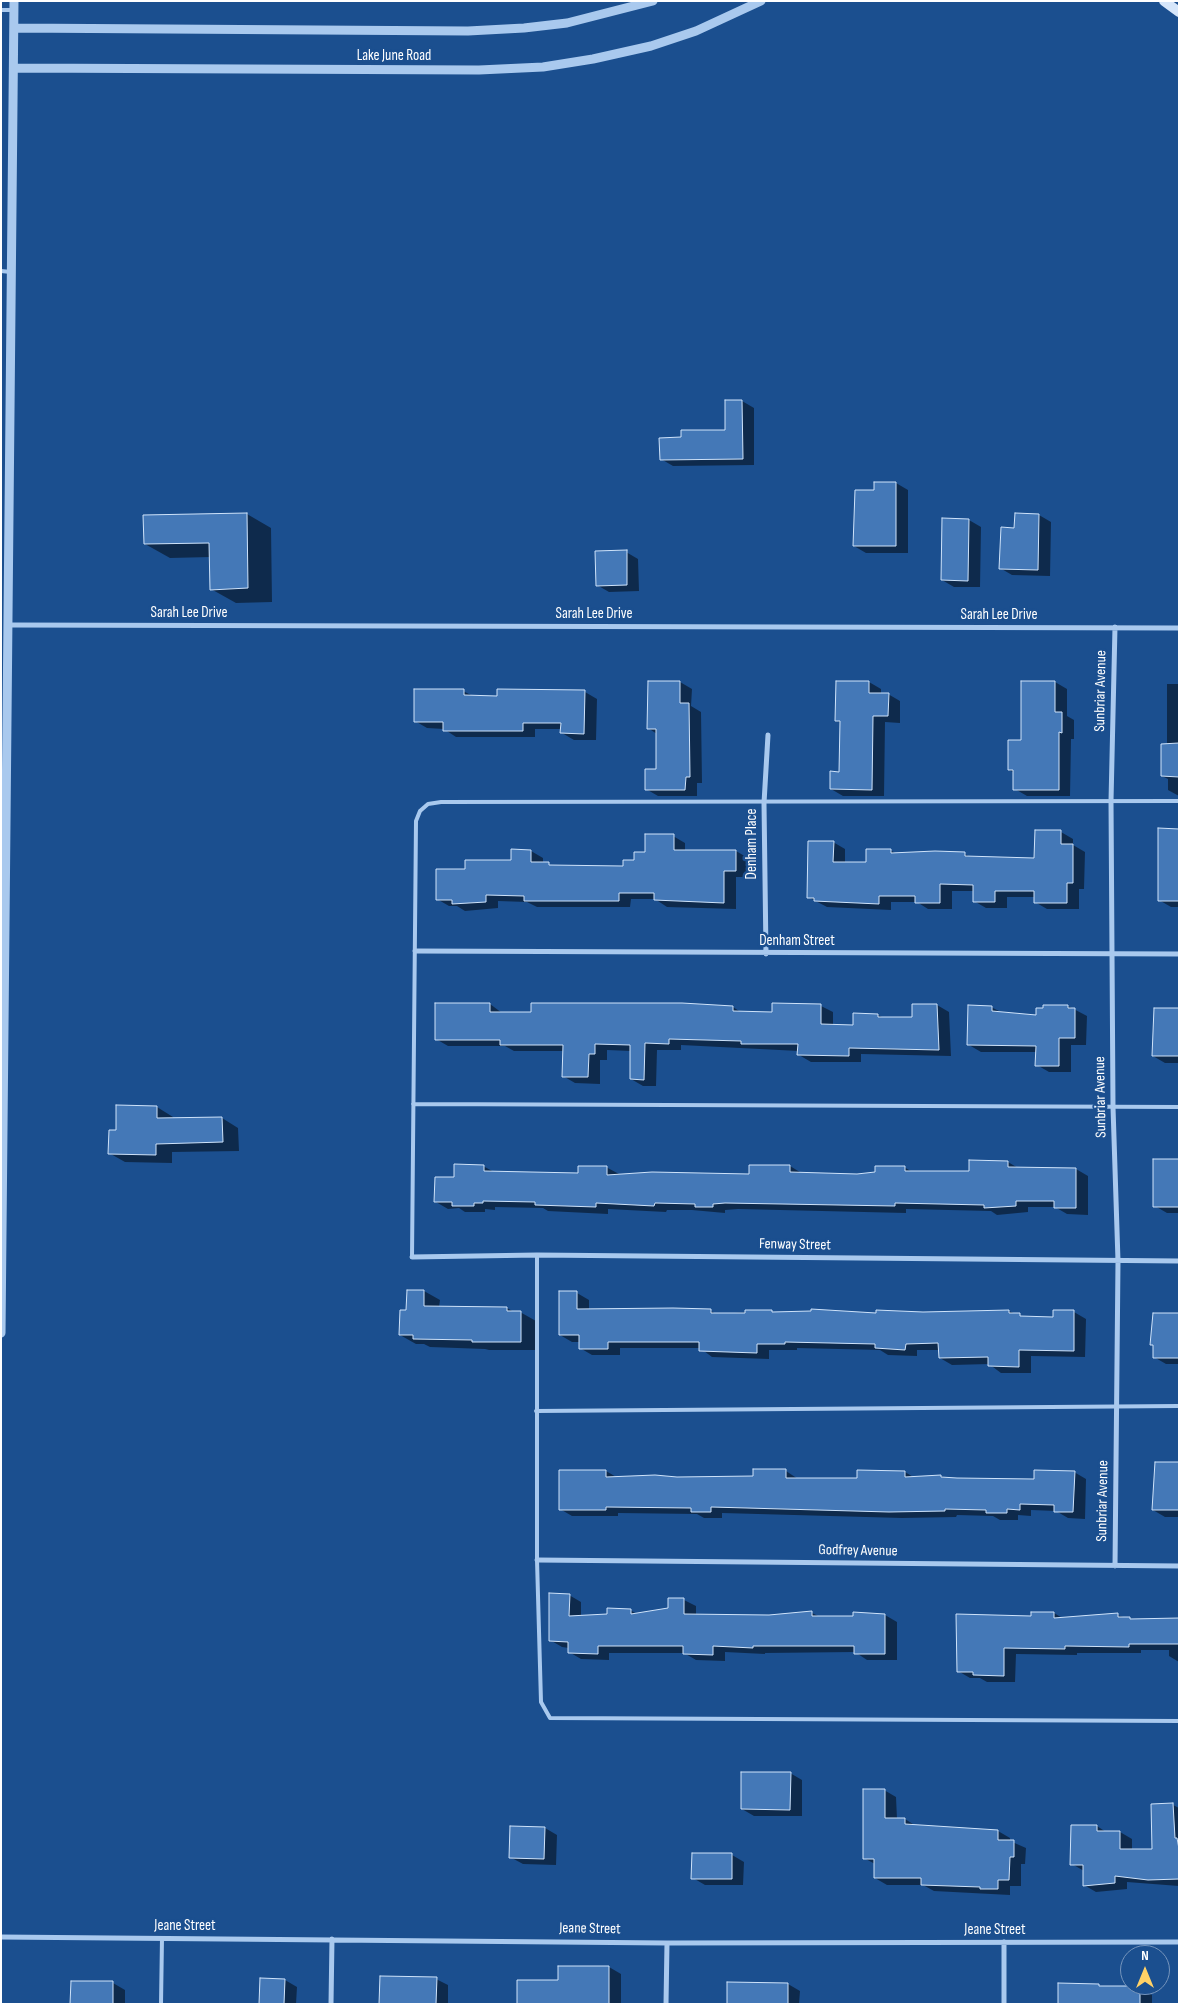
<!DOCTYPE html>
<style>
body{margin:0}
#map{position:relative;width:1180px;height:2005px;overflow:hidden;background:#1b4f8f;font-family:"Sofia Sans Condensed",sans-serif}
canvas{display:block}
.frame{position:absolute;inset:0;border:2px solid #fff;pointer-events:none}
.north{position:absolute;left:1120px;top:1945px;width:50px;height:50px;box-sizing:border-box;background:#1b4f8f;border:1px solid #7695bc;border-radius:50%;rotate:0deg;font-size:14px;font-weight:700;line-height:20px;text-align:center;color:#fff}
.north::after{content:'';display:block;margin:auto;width:18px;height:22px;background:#ffd166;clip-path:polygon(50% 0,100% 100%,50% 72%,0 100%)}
</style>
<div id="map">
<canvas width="1180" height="2005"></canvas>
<div class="frame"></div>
<div class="north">N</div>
</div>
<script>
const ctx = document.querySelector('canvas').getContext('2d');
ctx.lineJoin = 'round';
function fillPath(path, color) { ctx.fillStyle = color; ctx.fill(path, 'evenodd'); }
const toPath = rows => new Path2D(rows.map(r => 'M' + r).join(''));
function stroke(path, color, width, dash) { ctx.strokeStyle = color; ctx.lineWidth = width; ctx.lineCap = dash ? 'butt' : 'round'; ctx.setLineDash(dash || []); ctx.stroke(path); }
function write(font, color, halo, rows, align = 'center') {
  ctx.font = font + ' "Sofia Sans Condensed",sans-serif'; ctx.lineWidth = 5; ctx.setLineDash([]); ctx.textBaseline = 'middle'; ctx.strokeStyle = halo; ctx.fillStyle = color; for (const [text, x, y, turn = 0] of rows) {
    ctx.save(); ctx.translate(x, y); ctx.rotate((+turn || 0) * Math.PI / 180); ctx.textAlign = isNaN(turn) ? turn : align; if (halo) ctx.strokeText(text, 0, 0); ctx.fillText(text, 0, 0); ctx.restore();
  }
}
fillPath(toPath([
 [742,401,754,408,754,465,673,466,661,459,682,439,727,431],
 [896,483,908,490,908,553,866,553,854,546,875,491],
 [247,514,271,528,272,602,236,603,211,589,211,557,170,558,145,544],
 [1016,515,1039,515,1051,522,1050,576,1012,575,1000,568,1015,530],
 [969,520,981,527,980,587,954,587,942,580],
 [626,552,638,559,639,591,609,592,597,585],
 [680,682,692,689,691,706,701,712,702,783,697,783,697,796,658,796,646,789,657,770,657,734,648,728],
 [869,682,881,689,881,694,888,694,900,701,900,723,885,722,884,796,843,796,831,789,840,773,841,723,836,720],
 [1055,682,1067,689,1067,716,1074,720,1074,739,1071,739,1070,796,1027,796,1015,789,1015,773,1009,770],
 [1167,684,1179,684,1179,796,1168,790,1168,779,1162,776,1167,745],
 [498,690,585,692,597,699,596,740,574,740,562,733,562,729,535,729,535,737,456,737,444,729,427,728,415,721,463,691,473,696,498,697],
 [1179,830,1179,907,1171,907,1159,900],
 [1061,832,1073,839,1073,845,1085,852,1084,889,1079,889,1079,909,1047,909,1035,902,1035,897,1007,897,1007,908,986,908,974,901,974,891,952,891,952,909,928,909,917,902,891,902,891,910,827,907,808,897,833,842,845,849,845,864,867,864,890,850,897,854,935,852,965,854,972,858,1036,859],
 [673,836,685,843,685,851,736,851,748,858,748,877,736,877,736,909,667,907,655,899,631,899,630,907,537,907,527,902,498,901,498,908,465,911,457,906,449,906,437,899,466,870,512,862,531,851,543,858,543,863,554,866,625,867],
 [490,1004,502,1013,733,1007,742,1013,773,1013,821,1006,833,1012,833,1025,854,1027,878,1015,884,1018,913,1019,937,1005,949,1012,951,1056,861,1054,861,1062,811,1062,799,1055,799,1051,681,1045,681,1050,657,1050,656,1086,643,1086,631,1079,631,1051,607,1050,607,1060,600,1060,600,1084,575,1083,563,1076,564,1051,514,1051,505,1046,448,1046,436,1039],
 [1068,1006,1087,1016,1086,1045,1071,1045,1071,1072,1049,1072,1037,1065,1037,1052,981,1052,969,1045,991,1007,1003,1013,1037,1016,1044,1009],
 [1179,1009,1179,1063,1165,1063,1153,1056],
 [157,1107,173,1117,173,1119,222,1118,238,1128,239,1151,172,1152,172,1163,125,1162,109,1153,117,1131],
 [1179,1160,1179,1213,1167,1213,1155,1206],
 [1008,1162,1018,1168,1076,1169,1088,1176,1088,1215,1067,1214,1055,1207,1028,1207,1028,1212,997,1215,991,1211,906,1209,906,1213,738,1209,725,1210,725,1213,692,1210,667,1210,666,1212,608,1209,608,1214,548,1211,543,1208,495,1207,495,1210,485,1209,485,1212,465,1212,459,1208,448,1209,436,1202,455,1178,483,1166,494,1172,579,1174,606,1167,619,1174,750,1176,790,1166,803,1174,857,1175,904,1167,914,1173,970,1173],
 [424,1291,440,1300,439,1307,507,1308,514,1312,520,1312,536,1321,536,1350,489,1350,485,1349,430,1347,424,1344,416,1344,400,1335,407,1311],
 [577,1293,589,1300,589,1310,711,1311,716,1314,771,1311,775,1313,877,1315,1009,1311,1025,1318,1054,1318,1074,1312,1086,1319,1085,1357,1031,1356,1031,1373,1001,1373,989,1364,952,1365,940,1358,940,1350,917,1350,917,1356,888,1355,880,1350,797,1348,797,1350,769,1350,769,1359,712,1357,700,1348,620,1348,620,1355,592,1355,580,1348,580,1342,572,1342,560,1335],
 [1179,1315,1179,1364,1166,1364,1154,1357,1154,1346,1151,1344],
 [1179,1464,1179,1517,1165,1517,1153,1510],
 [606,1471,618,1478,754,1478,786,1471,798,1479,859,1480,905,1472,915,1478,941,1476,945,1478,1035,1480,1074,1472,1086,1479,1085,1519,1068,1518,1056,1511,1031,1510,1031,1516,1018,1515,1018,1520,1000,1520,993,1516,957,1515,956,1517,902,1518,722,1513,722,1518,704,1518,697,1514,618,1513,618,1516,572,1516,560,1509],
 [569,1595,581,1602,581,1617,608,1616,630,1610,637,1614,669,1609,669,1599,684,1600,696,1606,696,1615,769,1617,812,1613,820,1617,885,1615,897,1622,897,1660,867,1660,855,1652,765,1653,765,1654,725,1652,725,1661,696,1660,684,1653,609,1653,609,1660,581,1659,569,1652,569,1648,562,1647,550,1640],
 [1054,1613,1064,1619,1117,1615,1133,1620,1179,1619,1179,1662,1169,1656,1169,1650,1141,1650,1141,1653,1077,1653,1077,1655,1016,1654,1015,1682,987,1682,980,1678,970,1678,958,1671,1032,1618],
 [790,1773,802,1780,802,1816,754,1816,742,1809],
 [884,1790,896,1797,897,1819,905,1819,916,1826,998,1831,1010,1838,1010,1841,1026,1848,1025,1864,1021,1864,1021,1886,1010,1886,1010,1895,934,1891,923,1885,887,1885,875,1878,875,1864,864,1858],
 [1173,1805,1179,1808,1179,1886,1127,1882,1127,1889,1096,1892,1084,1885,1084,1871,1072,1864,1097,1826,1106,1832,1120,1832,1132,1839,1132,1850,1153,1850],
 [545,1828,557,1835,556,1865,523,1864,510,1857],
 [732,1855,744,1862,743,1885,705,1885,693,1878],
 [560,1967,609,1967,621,1974,621,2004,519,2004,560,1981],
 [436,1979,448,1985,448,2004,381,2004],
 [285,1980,297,1987,296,2004,260,2004],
 [113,1983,125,1990,125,2004,71,2004],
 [788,1984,800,1991,799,2004,728,2004],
 [1098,1986,1102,1988,1140,1988,1152,1995,1152,2004,1059,2004]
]), '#0007');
const building = toPath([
 [725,400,742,400,743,459,660,460,659,438,681,437,681,430,725,430,725,400],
 [874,482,896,482,896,546,853,546,855,490,874,490,874,482],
 [247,513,248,588,210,590,209,543,144,544,143,515,247,513],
 [1015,513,1039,514,1038,570,999,569,1001,527,1014,528,1015,513],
 [942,518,969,519,968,581,941,580,942,518],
 [627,550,627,585,596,586,595,551,627,550],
 [648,681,680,681,680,703,689,703,690,777,686,777,685,790,645,790,645,769,656,769,656,729,647,729,648,681],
 [836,681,869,681,869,693,889,693,888,716,873,716,872,790,830,789,830,771,839,772,840,721,835,721,836,681],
 [1021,681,1055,681,1055,712,1062,712,1062,733,1059,732,1059,790,1013,790,1013,770,1008,770,1008,740,1021,740,1021,681],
 [414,689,464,689,464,695,497,696,497,689,585,690,584,734,560,733,561,723,523,723,523,731,443,731,443,722,414,722,414,689],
 [1179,743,1179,777,1161,776,1161,744,1179,743],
 [1158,828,1179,829,1179,901,1158,901,1158,828],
 [1035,830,1061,830,1061,844,1073,844,1073,883,1067,883,1067,903,1034,903,1034,891,995,891,995,902,973,902,973,885,940,884,940,903,915,903,915,896,879,896,879,904,814,901,814,898,807,898,808,841,834,841,833,862,866,862,866,849,891,849,891,853,935,851,965,852,965,856,1034,858,1035,830],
 [645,834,674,834,674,850,736,850,736,871,724,871,724,903,654,900,654,893,619,893,619,901,524,901,524,896,486,895,486,902,452,904,452,900,436,900,436,869,465,869,465,860,511,860,511,849,531,850,531,862,549,862,549,865,623,866,623,860,634,860,634,852,645,852,645,834],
 [435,1003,490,1003,490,1012,531,1012,531,1003,682,1003,733,1006,733,1011,772,1012,772,1003,821,1004,821,1024,853,1025,853,1013,878,1014,878,1017,912,1017,912,1004,937,1004,939,1050,849,1048,849,1056,797,1055,798,1044,741,1044,741,1041,669,1039,669,1044,645,1043,644,1080,630,1079,630,1045,595,1044,595,1054,589,1054,588,1077,562,1077,563,1045,500,1045,500,1040,435,1040,435,1003],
 [968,1005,992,1006,992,1011,1036,1015,1036,1008,1043,1008,1043,1005,1068,1005,1068,1008,1075,1008,1075,1038,1059,1038,1059,1066,1035,1066,1036,1046,967,1045,968,1005],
 [1154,1008,1179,1008,1179,1056,1152,1056,1154,1008],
 [116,1105,157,1106,157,1118,222,1117,223,1142,156,1144,156,1155,108,1154,109,1130,116,1130,116,1105],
 [1153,1159,1179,1159,1179,1207,1153,1207,1153,1159],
 [969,1160,1008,1161,1008,1167,1076,1168,1076,1208,1054,1208,1054,1201,1016,1201,1016,1206,984,1208,984,1205,895,1203,895,1206,725,1203,713,1204,713,1207,695,1207,695,1204,655,1203,654,1206,596,1203,596,1207,535,1205,535,1202,483,1201,483,1203,474,1203,474,1206,452,1206,452,1202,434,1202,435,1177,454,1177,454,1164,484,1165,484,1171,578,1173,578,1166,607,1166,607,1175,652,1172,749,1174,749,1165,790,1165,790,1172,857,1174,875,1172,875,1166,905,1166,905,1171,969,1171,969,1160],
 [407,1290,424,1290,424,1306,507,1307,507,1311,521,1311,521,1342,472,1342,472,1340,413,1339,413,1335,399,1335,400,1310,406,1310,407,1290],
 [559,1291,577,1291,577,1309,673,1308,711,1309,711,1313,745,1313,745,1310,772,1310,772,1312,811,1311,811,1309,876,1313,876,1310,923,1312,1009,1310,1009,1313,1020,1313,1020,1316,1053,1317,1053,1310,1074,1310,1074,1351,1019,1350,1019,1367,988,1366,988,1357,939,1358,938,1343,906,1344,905,1350,875,1348,875,1344,785,1342,785,1344,757,1344,757,1353,699,1351,699,1342,608,1342,608,1349,579,1349,579,1335,559,1335,559,1291],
 [1153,1313,1179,1313,1179,1358,1153,1358,1153,1345,1150,1345,1153,1313],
 [1155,1462,1179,1462,1179,1510,1152,1510,1155,1462],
 [753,1469,786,1469,786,1478,857,1478,857,1470,905,1471,905,1477,941,1475,941,1477,957,1478,1034,1479,1034,1470,1075,1471,1073,1512,1054,1512,1054,1505,1020,1504,1020,1510,1007,1509,1007,1513,986,1513,986,1510,945,1509,945,1511,889,1512,711,1507,711,1512,691,1512,691,1508,606,1507,606,1510,559,1510,559,1470,606,1470,606,1477,655,1475,677,1477,753,1476,753,1469],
 [549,1593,570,1594,569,1616,607,1614,607,1608,631,1609,631,1614,668,1608,668,1598,684,1598,684,1614,769,1615,812,1611,812,1616,853,1616,853,1612,885,1614,885,1654,854,1654,854,1646,753,1646,753,1648,713,1646,713,1655,683,1654,683,1646,598,1646,598,1654,568,1653,568,1642,549,1641,549,1593],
 [1031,1612,1054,1612,1054,1618,1118,1613,1118,1617,1130,1617,1130,1619,1179,1618,1179,1644,1129,1644,1129,1647,1065,1646,1065,1649,1004,1648,1004,1676,973,1675,973,1672,957,1672,956,1614,1031,1616,1031,1612],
 [741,1772,791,1772,790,1810,741,1809,741,1772],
 [863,1789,885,1789,885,1818,905,1818,905,1824,998,1830,998,1840,1014,1840,1014,1857,1010,1857,1009,1880,998,1880,998,1889,980,1889,980,1887,921,1885,921,1878,874,1878,874,1859,863,1859,863,1789],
 [1173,1803,1175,1838,1177,1838,1179,1849,1179,1879,1148,1880,1115,1876,1115,1883,1083,1886,1083,1865,1070,1865,1071,1825,1097,1825,1097,1831,1120,1831,1120,1849,1152,1849,1151,1804,1173,1803],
 [510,1826,545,1827,544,1859,509,1858,510,1826],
 [692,1853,732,1853,732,1879,691,1879,692,1853],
 [558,1966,609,1966,609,2004,517,2004,517,1980,558,1980,558,1966],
 [380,1976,437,1977,436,2004,379,2004,380,1976],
 [260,1978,285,1979,284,2004,259,2004,260,1978],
 [71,1981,113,1981,113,2004,70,2004,71,1981],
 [727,1982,788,1983,788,2004,727,2004,727,1982],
 [1058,1983,1099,1984,1099,1986,1140,1986,1140,2004,1058,2004,1058,1983]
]);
fillPath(building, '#4478b7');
stroke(building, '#cfe3fa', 1);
stroke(toPath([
 [1,10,12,10],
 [1,271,11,272],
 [413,1104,1179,1107],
 [537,1255,537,1560,541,1702,550,1718,1179,1721],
 [412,1257,416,821,420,811,428,804,441,802,1179,801],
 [536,1411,1179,1406],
 [161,2004,162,1938]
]), '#a9c9ee', 4);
stroke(toPath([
 [10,625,1179,628],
 [415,951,1179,954],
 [766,954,764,803,768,735],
 [412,1257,537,1255,1179,1261],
 [537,1560,1179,1566],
 [1115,1566,1118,1261,1113,1107,1111,801,1115,627],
 [1,1937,667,1943,1179,1942],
 [331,2004,332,1939],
 [666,2004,667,1943],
 [1004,2004,1004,1942]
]), '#a9c9ee', 5);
stroke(toPath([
 [15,28,468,31,524,28,567,23,653,1],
 [15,68,479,70,543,67,593,59,651,46,696,31,761,1],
 [1,1333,14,1]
]), '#a9c9ee', 9);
stroke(toPath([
 [1164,1,1179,12]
]), '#d6e6fa', 10);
write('15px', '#fff', '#1b4f8f', [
 ["Lake June Road",394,56],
 ["Sarah Lee Drive",189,613],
 ["Sarah Lee Drive",594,614],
 ["Sarah Lee Drive",999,615],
 ["Sunbriar Avenue",1101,691,-89],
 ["Denham Place",752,844,-90],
 ["Denham Street",797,941],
 ["Sunbriar Avenue",1101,1097,-91],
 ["Fenway Street",795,1245,1],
 ["Sunbriar Avenue",1103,1501,-89],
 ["Godfrey Avenue",858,1551,1],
 ["Jeane Street",185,1926],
 ["Jeane Street",590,1929,1],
 ["Jeane Street",995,1930]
]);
</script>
